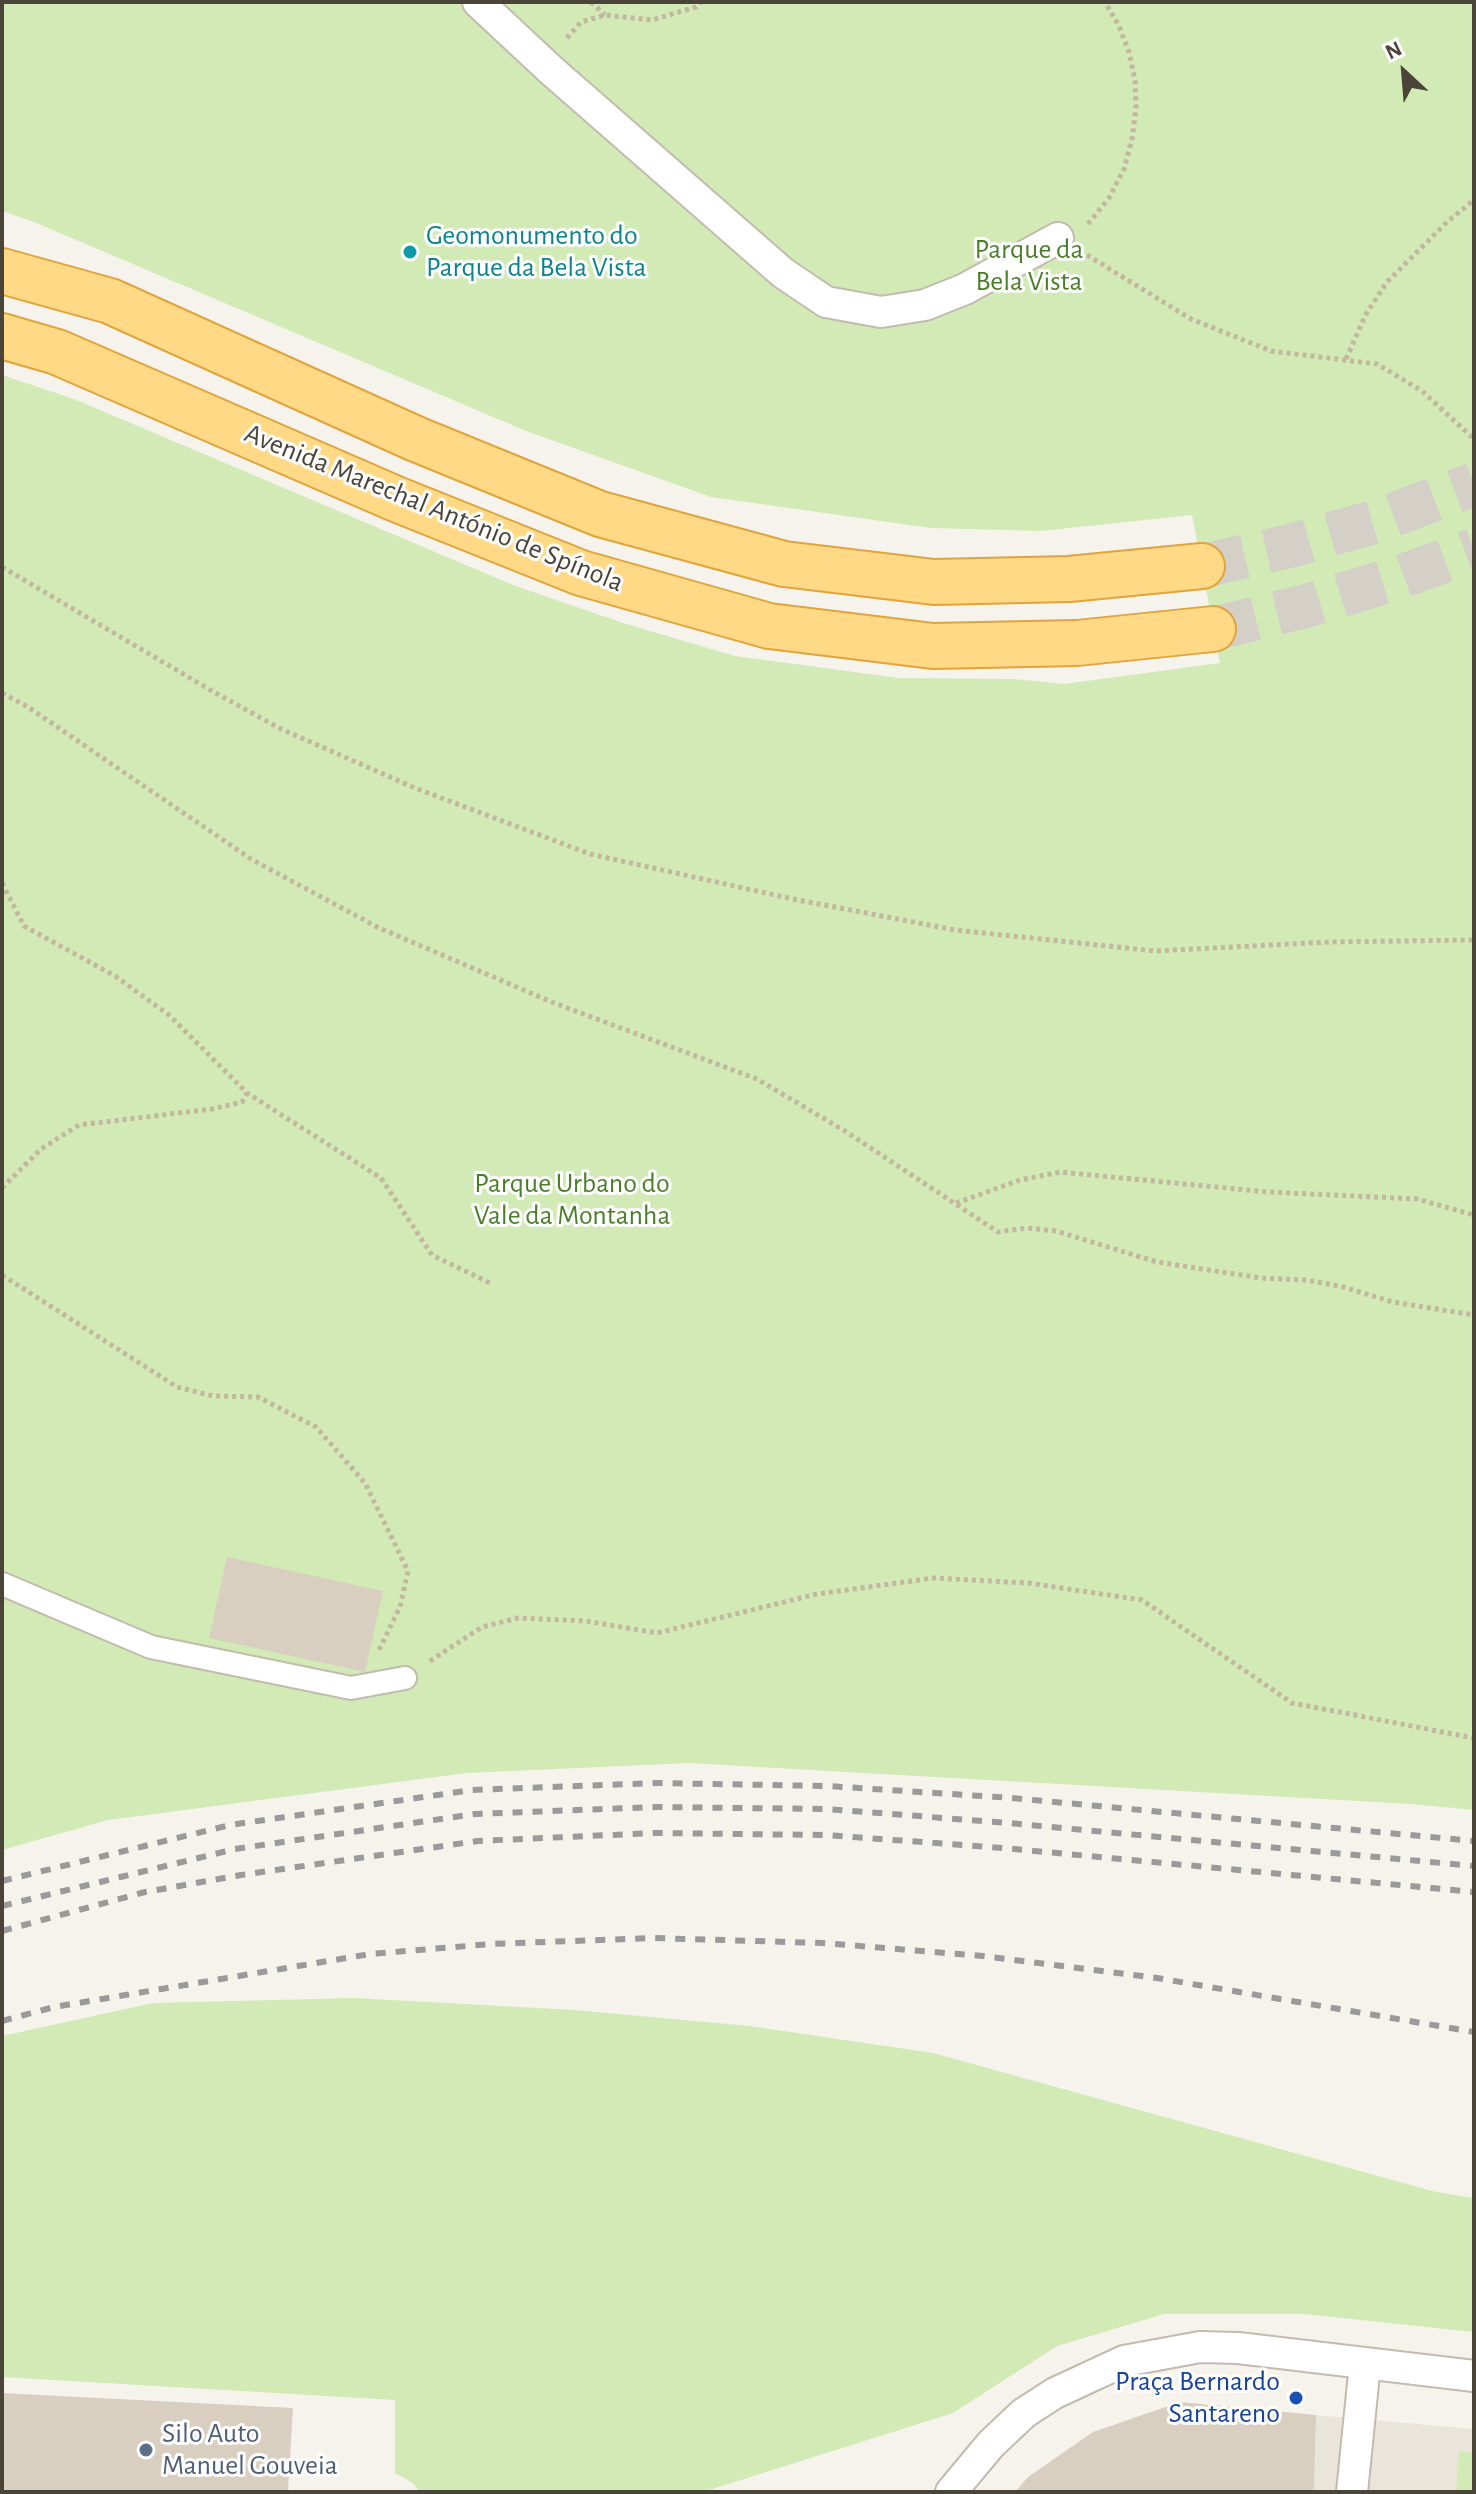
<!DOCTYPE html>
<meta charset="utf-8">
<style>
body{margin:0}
#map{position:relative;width:1476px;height:2494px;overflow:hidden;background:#f6f3ec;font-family:"Alegreya Sans",sans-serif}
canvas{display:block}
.frame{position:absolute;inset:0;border:4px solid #4b4439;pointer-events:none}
.north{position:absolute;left:1364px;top:32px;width:80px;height:80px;-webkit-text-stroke:6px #fff;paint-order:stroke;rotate:334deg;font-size:22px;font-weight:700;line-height:32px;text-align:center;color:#4b4439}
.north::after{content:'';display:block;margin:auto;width:28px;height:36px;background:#4b4439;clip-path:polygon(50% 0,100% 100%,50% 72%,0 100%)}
</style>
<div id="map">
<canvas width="1476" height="2494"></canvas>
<div class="frame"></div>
<div class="north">N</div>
</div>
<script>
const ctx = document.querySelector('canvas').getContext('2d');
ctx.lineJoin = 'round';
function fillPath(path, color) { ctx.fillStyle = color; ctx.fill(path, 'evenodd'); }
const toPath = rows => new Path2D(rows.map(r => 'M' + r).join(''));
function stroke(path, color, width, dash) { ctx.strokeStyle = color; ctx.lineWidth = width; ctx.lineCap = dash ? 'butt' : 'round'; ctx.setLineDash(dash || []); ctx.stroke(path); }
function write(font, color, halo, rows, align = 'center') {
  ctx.font = font + ' "Alegreya Sans",sans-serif'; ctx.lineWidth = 6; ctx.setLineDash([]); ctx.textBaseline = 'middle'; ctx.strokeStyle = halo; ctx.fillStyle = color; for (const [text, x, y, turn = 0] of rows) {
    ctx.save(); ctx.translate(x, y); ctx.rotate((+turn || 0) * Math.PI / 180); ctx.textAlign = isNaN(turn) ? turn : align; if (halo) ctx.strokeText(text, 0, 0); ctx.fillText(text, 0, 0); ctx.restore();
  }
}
fillPath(toPath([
 [1316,2415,1474,2429,1474,2492,1314,2492]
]), '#eae5da');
fillPath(toPath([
 [2,2,1474,2,1474,1810,1411,1804,688,1763,467,1773,108,1820,2,1850,2,375,74,399,513,585,623,623,735,656,899,678,1014,679,1064,684,1220,663,1192,515,1041,531,931,528,711,497,526,431,34,222,2,211],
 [354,1998,574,2010,749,2026,933,2053,1436,2192,1474,2198,1474,2332,1304,2314,1164,2314,1057,2346,953,2413,703,2492,420,2492,413,2483,395,2473,395,2400,2,2377,2,2036,153,2003],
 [1459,2451,1474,2453,1474,2492,1456,2492]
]), '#d2eab5');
fillPath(toPath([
 [227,1557,383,1591,365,1672,209,1638],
 [2,2393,293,2408,288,2492,2,2492],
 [1180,2402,1316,2415,1314,2492,1015,2492,1028,2477,1093,2432]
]), '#d8cfc1');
stroke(toPath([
 [1202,566,1290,546,1377,521,1474,484],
 [1213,629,1306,606,1397,578,1474,550]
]), '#d4d0c8', 44, [44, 22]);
const pedestrian = toPath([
 [2,1584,151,1647,351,1688,405,1678]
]);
const minor = toPath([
 [478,2,552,71,783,273,826,302,881,312,925,305,965,289,1058,238],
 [951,2492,991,2444,1024,2413,1055,2393,1124,2361,1200,2347,1238,2348,1474,2376],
 [1352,2492,1365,2364]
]);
const trunk = toPath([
 [2,271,110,301,416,439,600,514,784,564,934,582,1069,579,1202,566],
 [2,336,57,352,396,499,581,573,769,626,933,646,1077,643,1213,629]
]);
stroke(pedestrian, '#c2bbae', 26);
stroke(minor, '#c2bbae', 34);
stroke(trunk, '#e0a43c', 48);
stroke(toPath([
 [591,2,605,15],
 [567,38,581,22,605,15,652,20,696,7,701,2],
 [1088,224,1109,198,1124,169,1132,139,1136,108,1135,80,1129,52,1119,26,1105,2],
 [1087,255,1191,319,1271,351,1377,364,1422,391,1474,439],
 [1346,359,1366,314,1387,282,1447,222,1474,200],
 [2,567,212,691,281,729,415,788,590,854,793,899,955,930,1155,951,1329,942,1474,940],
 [2,693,28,707,251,859,377,927,554,1003,757,1079,845,1131,998,1232,1027,1228,1056,1231,1157,1262,1261,1278,1305,1280,1340,1286,1393,1302,1474,1315],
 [2,883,24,926,115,976,169,1015,247,1093,381,1178,432,1255,492,1284],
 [2,1188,41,1149,79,1125,212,1109,242,1102,247,1093],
 [956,1203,1020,1180,1060,1172,1268,1192,1417,1199,1474,1215],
 [2,1275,177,1387,213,1396,258,1397,316,1427,365,1483,408,1571,400,1607,378,1652],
 [430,1661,482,1627,518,1618,586,1621,657,1633,817,1594,934,1578,1028,1583,1142,1600,1292,1703,1474,1738]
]), '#c4b79f', 5, [4, 4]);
stroke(pedestrian, '#fff', 22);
stroke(minor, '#fff', 30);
stroke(trunk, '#ffd985', 44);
stroke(toPath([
 [2,1881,230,1825,472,1790,656,1783,828,1786,1012,1798,1474,1841],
 [2,1906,235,1849,475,1814,656,1807,827,1809,1008,1823,1474,1866],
 [2,1931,145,1892,241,1875,478,1841,655,1833,826,1835,1003,1848,1474,1892],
 [2,2021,54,2007,370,1954,491,1944,653,1938,823,1943,983,1956,1157,1978,1474,2032]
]), '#9a9a9a', 6, [10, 10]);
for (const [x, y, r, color] of [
 [410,252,8,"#0f9aa8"],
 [1296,2398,8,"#1a4fb4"],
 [146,2450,8,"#5c6f8a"]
]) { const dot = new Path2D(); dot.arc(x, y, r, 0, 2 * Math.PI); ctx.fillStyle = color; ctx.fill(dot); stroke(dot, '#fff', 3); }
write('28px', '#0d838f', '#fff', [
 ["Geomonumento do",426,236],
 ["Parque da Bela Vista",426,268]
], 'left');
write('28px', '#4a7f2a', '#fff', [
 ["Parque da",1029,250],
 ["Bela Vista",1029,282],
 ["Parque Urbano do",572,1184],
 ["Vale da Montanha",572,1216]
]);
write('28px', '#4b4439', '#fff', [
 ["Avenida Marechal António de Spínola",434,508,22]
]);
write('28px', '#164399', '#fff', [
 ["Praça Bernardo",1280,2382],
 ["Santareno",1280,2414]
], 'right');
write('28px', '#4e5e75', '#fff', [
 ["Silo Auto",162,2434],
 ["Manuel Gouveia",162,2466]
], 'left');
</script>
